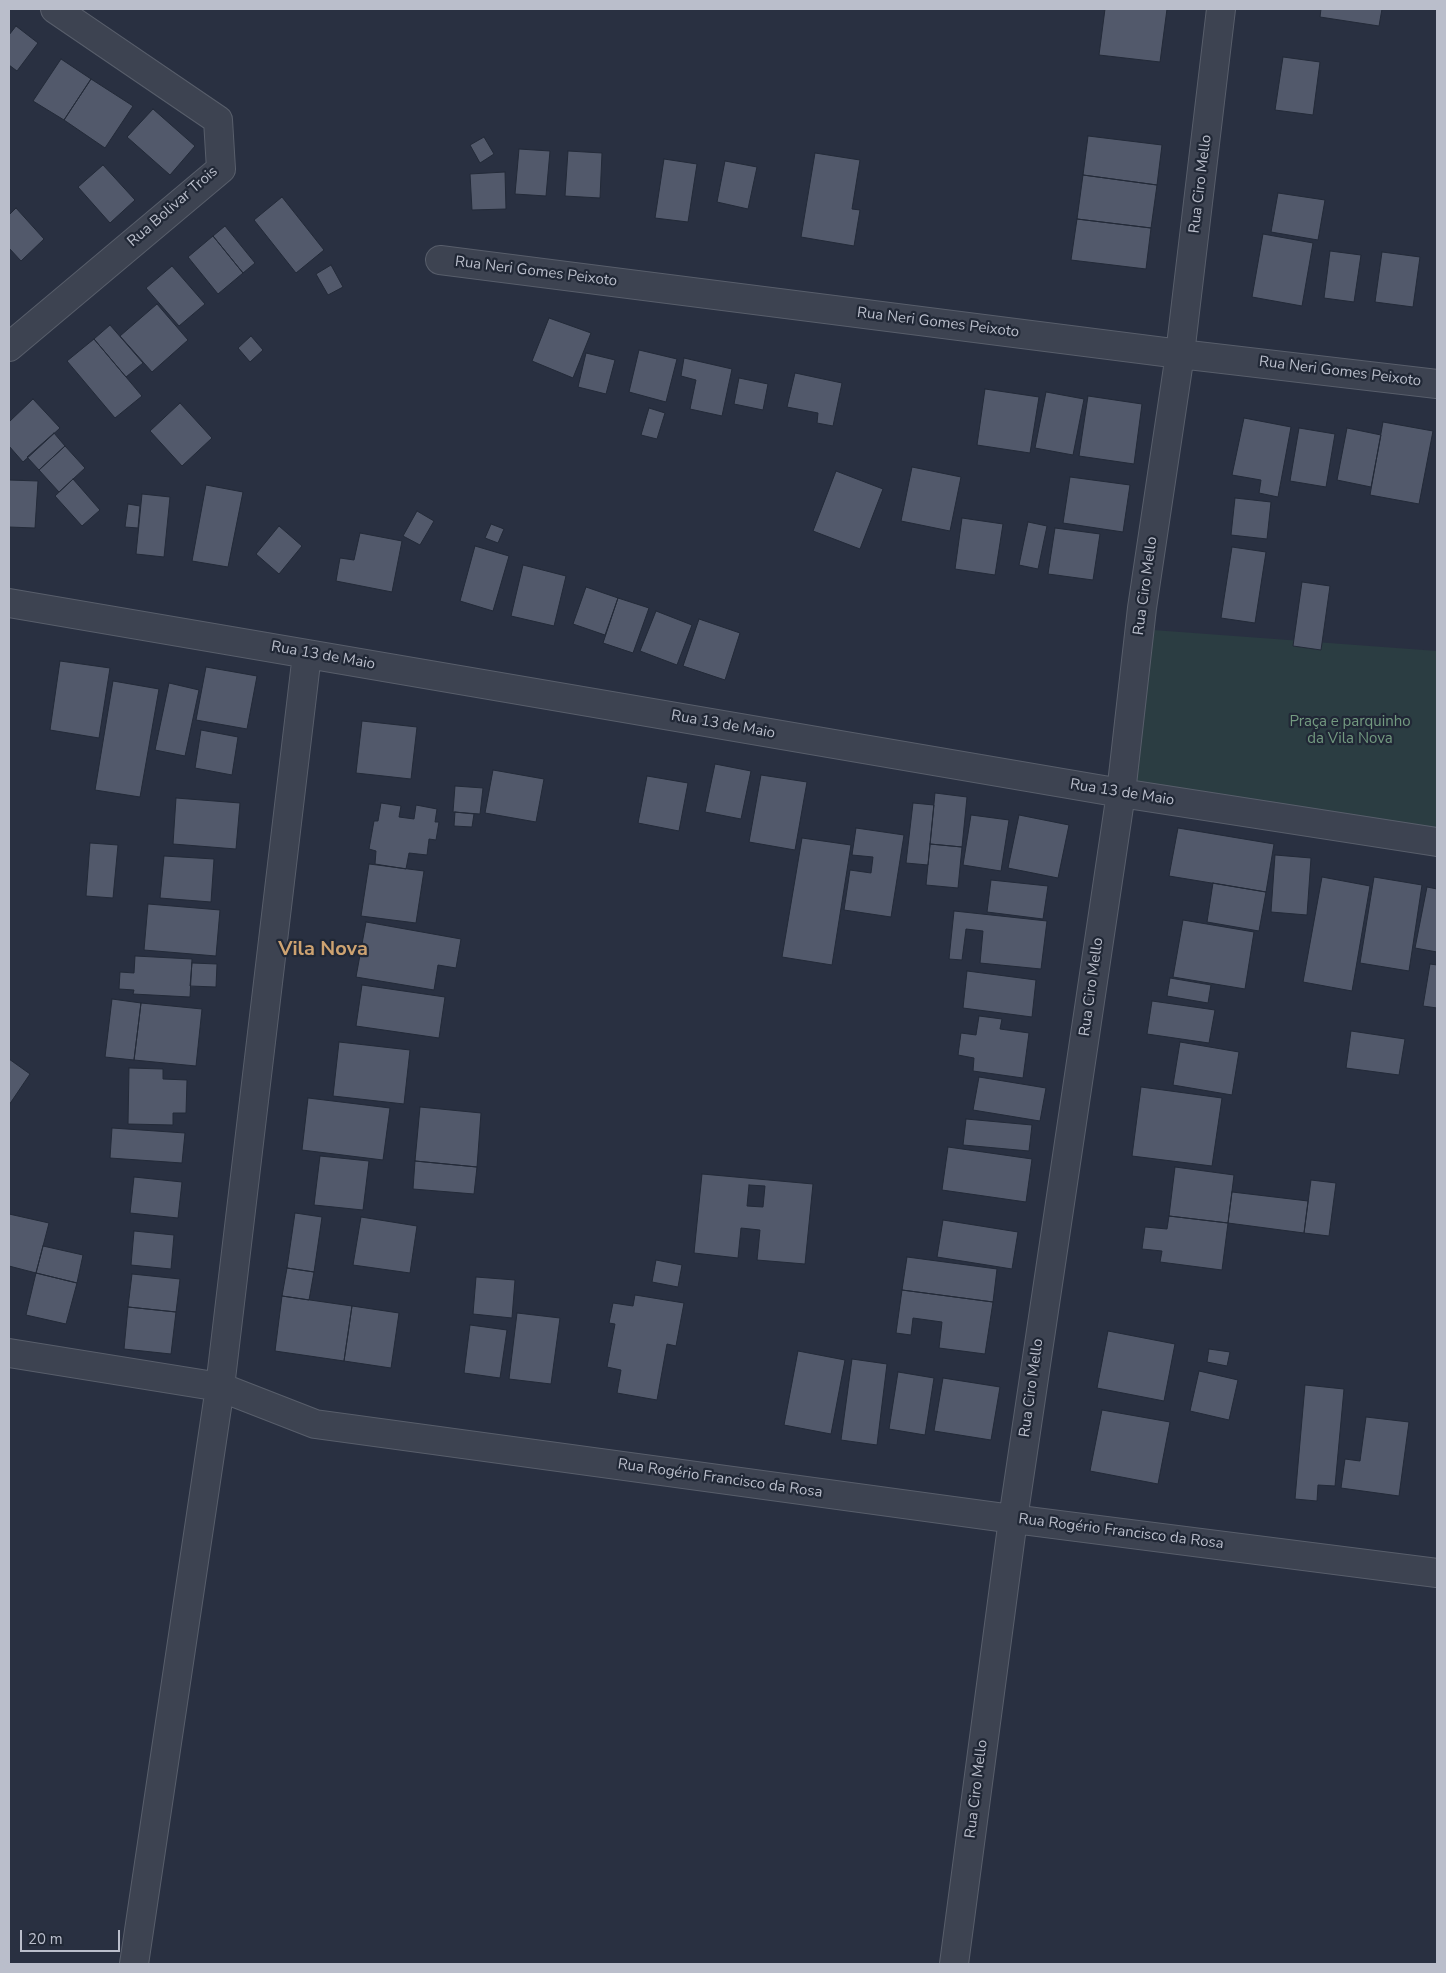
<!DOCTYPE html>
<meta charset="utf-8">
<style>
body{margin:0}
#map{position:relative;width:1446px;height:1973px;overflow:hidden;background:#293041;font-family:"Nunito Sans",sans-serif}
canvas{display:block}
.frame{position:absolute;inset:0;border:10px solid #babecb;pointer-events:none}
.scale{position:absolute;left:20px;top:1930px;width:100px;height:22px;box-sizing:border-box;border:2px solid #babecb;border-top:0;padding-left:6px;font-size:15px;line-height:18px;white-space:nowrap;color:#babecb;-webkit-text-stroke:4px #212836;paint-order:stroke}
</style>
<div id="map">
<canvas width="1446" height="1973"></canvas>
<div class="frame"></div>
<div class="scale">20 m</div>
</div>
<script>
const ctx = document.querySelector('canvas').getContext('2d');
ctx.lineJoin = 'round';
function fillPath(path, color) { ctx.fillStyle = color; ctx.fill(path, 'evenodd'); }
const toPath = rows => new Path2D(rows.map(r => 'M' + r).join(''));
function stroke(path, color, width, dash) { ctx.strokeStyle = color; ctx.lineWidth = width; ctx.lineCap = dash ? 'butt' : 'round'; ctx.setLineDash(dash || []); ctx.stroke(path); }
function write(font, color, halo, rows, align = 'center') {
  ctx.font = font + ' "Nunito Sans",sans-serif'; ctx.lineWidth = 4.5; ctx.setLineDash([]); ctx.textBaseline = 'middle'; ctx.strokeStyle = halo; ctx.fillStyle = color; for (const [text, x, y, turn = 0] of rows) {
    ctx.save(); ctx.translate(x, y); ctx.rotate((+turn || 0) * Math.PI / 180); ctx.textAlign = isNaN(turn) ? turn : align; if (halo) ctx.strokeText(text, 0, 0); ctx.fillText(text, 0, 0); ctx.restore();
  }
}
fillPath(toPath([
 [1153,630,1437,651,1437,829,1132,788]
]), '#2b3d42');
const building = toPath([
 [1105,9,1167,9,1160,62,1099,55,1105,9],
 [1321,9,1382,9,1379,26,1320,17,1321,9],
 [16,26,38,43,17,71,9,65,9,35,16,26],
 [1283,57,1320,62,1313,115,1275,110,1283,57],
 [61,59,91,79,64,120,33,101,61,59],
 [91,79,133,106,105,148,64,120,91,79],
 [153,109,195,146,170,175,127,137,153,109],
 [1088,136,1162,145,1157,185,1083,175,1088,136],
 [484,137,494,154,480,163,470,145,484,137],
 [519,149,550,151,546,196,515,194,519,149],
 [568,151,602,153,600,198,565,196,568,151],
 [815,153,860,160,852,209,860,210,854,246,801,237,815,153],
 [664,159,697,164,688,222,655,218,664,159],
 [725,161,757,167,748,209,717,202,725,161],
 [103,165,135,200,110,223,78,187,103,165],
 [505,172,506,209,472,210,470,174,505,172],
 [1083,175,1157,185,1151,228,1077,219,1083,175],
 [1278,193,1325,200,1318,240,1271,232,1278,193],
 [282,197,324,250,296,273,254,220,282,197],
 [16,208,44,239,21,261,9,248,9,215,16,208],
 [1077,219,1151,228,1146,269,1071,260,1077,219],
 [225,226,255,263,243,273,213,236,225,226],
 [1263,234,1313,243,1302,306,1252,297,1263,234],
 [213,236,243,273,218,294,188,257,213,236],
 [1330,251,1361,255,1354,302,1324,298,1330,251],
 [1382,252,1420,257,1413,307,1375,302,1382,252],
 [331,265,343,287,328,295,316,274,331,265],
 [172,266,205,304,179,326,146,288,172,266],
 [157,304,188,340,152,372,120,336,157,304],
 [549,318,591,333,573,378,532,361,549,318],
 [110,325,143,363,126,377,94,339,110,325],
 [251,336,263,350,250,362,238,348,251,336],
 [94,339,142,396,115,418,67,361,94,339],
 [639,350,677,359,666,402,629,392,639,350],
 [586,353,615,360,606,394,578,387,586,353],
 [684,358,732,369,722,416,690,409,696,380,681,376,684,358],
 [795,373,842,383,833,426,817,423,818,413,787,407,795,373],
 [739,378,768,384,763,410,734,404,739,378],
 [985,389,1039,397,1030,453,977,445,985,389],
 [1046,392,1084,399,1073,455,1035,448,1046,392],
 [1088,396,1142,404,1134,464,1079,456,1088,396],
 [33,399,60,428,23,462,9,446,9,422,33,399],
 [180,403,212,438,182,466,150,431,180,403],
 [649,408,665,413,657,439,641,435,649,408],
 [1244,418,1291,427,1278,497,1259,493,1261,480,1232,475,1244,418],
 [1383,422,1433,431,1419,504,1370,495,1383,422],
 [1299,428,1335,434,1326,487,1290,481,1299,428],
 [1347,428,1381,435,1371,487,1337,480,1347,428],
 [54,433,65,446,39,470,27,457,54,433],
 [65,446,85,468,59,492,39,470,65,446],
 [912,467,961,477,950,531,901,521,912,467],
 [836,471,883,489,860,549,813,531,836,471],
 [1070,477,1130,485,1123,532,1063,523,1070,477],
 [73,479,100,510,82,526,55,496,73,479],
 [9,480,38,481,35,528,9,527,9,480],
 [206,485,243,492,228,567,192,561,206,485],
 [142,494,170,497,164,557,136,554,142,494],
 [1235,498,1271,502,1267,539,1231,535,1235,498],
 [128,504,140,506,138,528,125,527,128,504],
 [417,511,434,521,420,545,403,536,417,511],
 [962,518,1003,524,995,575,955,569,962,518],
 [1028,522,1047,526,1038,569,1019,565,1028,522],
 [491,524,504,529,498,543,485,538,491,524],
 [279,526,302,546,279,574,256,554,279,526],
 [1055,528,1100,534,1093,580,1048,574,1055,528],
 [360,533,402,541,392,592,336,581,340,558,354,560,360,533],
 [475,546,509,556,493,611,460,601,475,546],
 [1232,547,1266,552,1255,623,1221,618,1232,547],
 [523,565,566,576,554,626,511,616,523,565],
 [1302,582,1330,586,1321,650,1293,646,1302,582],
 [586,587,618,598,605,635,573,624,586,587],
 [618,598,649,608,633,653,603,643,618,598],
 [656,611,692,625,677,665,640,651,656,611],
 [699,619,740,633,725,680,683,666,699,619],
 [60,661,110,668,99,738,50,730,60,661],
 [206,667,257,676,247,729,196,720,206,667],
 [113,681,159,689,140,797,95,790,113,681],
 [169,683,199,690,185,756,155,750,169,683],
 [362,721,417,727,411,779,356,773,362,721],
 [201,730,238,737,232,775,195,768,201,730],
 [715,764,751,771,741,819,705,812,715,764],
 [493,770,544,779,536,822,485,813,493,770],
 [761,775,807,782,795,850,749,842,761,775],
 [647,776,688,783,679,831,638,823,647,776],
 [455,786,483,788,480,814,453,812,455,786],
 [935,793,967,797,962,847,930,844,935,793],
 [176,798,240,803,236,849,173,844,176,798],
 [381,803,401,806,399,817,414,819,416,805,437,809,435,822,439,822,436,840,429,839,427,855,409,853,406,869,375,864,376,851,369,849,374,821,378,821,381,803],
 [913,803,934,805,928,865,906,863,913,803],
 [455,812,474,814,472,827,454,826,455,812],
 [971,815,1009,820,1001,871,963,865,971,815],
 [1019,815,1069,825,1058,878,1008,868,1019,815],
 [856,828,904,835,891,917,844,910,850,870,871,873,873,857,852,855,856,828],
 [1178,828,1274,844,1266,892,1169,876,1178,828],
 [802,838,851,845,832,965,782,957,802,838],
 [90,843,118,845,113,898,86,896,90,843],
 [930,844,962,847,958,888,926,885,930,844],
 [1275,855,1311,858,1307,915,1271,912,1275,855],
 [164,856,214,859,211,902,160,898,164,856],
 [369,864,424,871,416,923,361,916,369,864],
 [1322,877,1370,886,1352,991,1303,982,1322,877],
 [1374,877,1422,885,1409,971,1360,963,1374,877],
 [991,880,1048,886,1043,919,987,912,991,880],
 [1213,883,1266,892,1259,931,1207,922,1213,883],
 [1427,887,1437,889,1437,952,1415,948,1427,887],
 [148,904,220,910,216,956,144,950,148,904],
 [954,911,1047,921,1041,969,980,963,983,931,966,929,962,960,949,959,954,911],
 [1183,920,1254,932,1245,989,1173,977,1183,920],
 [366,922,461,939,456,968,438,965,434,990,356,977,366,922],
 [135,956,192,959,190,997,133,994,134,990,119,989,120,972,134,973,135,956],
 [192,963,217,964,216,987,190,986,192,963],
 [1430,964,1437,965,1437,1008,1423,1006,1430,964],
 [967,971,1036,980,1032,1017,963,1008,967,971],
 [1170,978,1211,985,1208,1003,1167,996,1170,978],
 [362,985,445,997,439,1038,356,1026,362,985],
 [112,999,141,1003,134,1060,105,1057,112,999],
 [1152,1001,1215,1010,1209,1043,1147,1034,1152,1001],
 [141,1003,202,1009,196,1066,134,1060,141,1003],
 [979,1016,1002,1019,1000,1029,1029,1033,1023,1078,973,1071,974,1058,958,1055,961,1033,976,1035,979,1016],
 [1351,1031,1405,1039,1399,1075,1346,1068,1351,1031],
 [339,1042,410,1050,404,1104,333,1096,339,1042],
 [1180,1042,1239,1052,1232,1095,1173,1085,1180,1042],
 [9,1059,30,1074,9,1105,9,1059],
 [129,1068,163,1069,163,1079,187,1080,186,1113,173,1113,173,1125,128,1124,129,1068],
 [979,1077,1046,1088,1040,1121,973,1110,979,1077],
 [1141,1087,1222,1098,1212,1166,1132,1156,1141,1087],
 [308,1098,390,1108,383,1160,302,1150,308,1098],
 [420,1107,481,1113,477,1167,415,1161,420,1107],
 [966,1119,1032,1125,1029,1151,963,1145,966,1119],
 [112,1128,185,1133,182,1163,110,1158,112,1128],
 [948,1147,1032,1159,1026,1202,942,1190,948,1147],
 [320,1156,369,1161,363,1210,314,1205,320,1156],
 [415,1161,477,1167,474,1194,413,1189,415,1161],
 [1175,1167,1234,1175,1228,1223,1169,1216,1175,1167],
 [702,1174,813,1184,805,1264,757,1260,760,1230,741,1228,738,1258,694,1253,702,1174],
 [749,1185,765,1186,763,1207,747,1206,749,1185],
 [134,1177,182,1182,178,1218,130,1213,134,1177],
 [1311,1180,1336,1183,1329,1236,1304,1233,1311,1180],
 [1232,1192,1308,1201,1304,1233,1228,1223,1232,1192],
 [295,1213,322,1217,314,1272,287,1268,295,1213],
 [9,1214,49,1223,36,1273,9,1266,9,1214],
 [1169,1216,1228,1223,1222,1270,1160,1262,1162,1251,1142,1249,1145,1227,1167,1229,1169,1216],
 [361,1217,417,1226,410,1273,353,1265,361,1217],
 [943,1220,1018,1232,1012,1269,937,1257,943,1220],
 [134,1231,174,1235,171,1269,131,1265,134,1231],
 [43,1246,83,1255,77,1283,36,1273,43,1246],
 [907,1257,997,1269,993,1302,902,1290,907,1257],
 [656,1260,682,1265,678,1287,652,1282,656,1260],
 [287,1268,314,1272,309,1300,282,1296,287,1268],
 [36,1273,77,1283,66,1324,26,1315,36,1273],
 [132,1274,180,1279,176,1312,128,1307,132,1274],
 [476,1277,515,1280,512,1318,473,1314,476,1277],
 [902,1290,993,1302,985,1354,939,1348,942,1322,913,1318,911,1335,896,1333,902,1290],
 [635,1295,684,1303,676,1346,667,1344,657,1400,617,1393,621,1370,607,1367,615,1324,609,1323,613,1303,633,1306,635,1295],
 [282,1296,352,1306,344,1361,275,1351,282,1296],
 [352,1306,399,1313,391,1368,344,1361,352,1306],
 [128,1307,176,1312,171,1354,124,1349,128,1307],
 [517,1313,560,1318,551,1384,509,1379,517,1313],
 [470,1325,507,1330,500,1378,464,1373,470,1325],
 [1108,1331,1175,1344,1164,1401,1097,1388,1108,1331],
 [1209,1349,1230,1352,1227,1366,1207,1362,1209,1349],
 [798,1351,845,1360,831,1434,784,1425,798,1351],
 [852,1359,887,1364,877,1445,841,1440,852,1359],
 [1199,1371,1238,1380,1229,1420,1190,1411,1199,1371],
 [898,1372,934,1378,925,1435,889,1429,898,1372],
 [943,1378,1000,1387,991,1440,934,1431,943,1378],
 [1305,1385,1344,1389,1335,1486,1318,1485,1317,1501,1295,1499,1305,1385],
 [1102,1410,1170,1422,1158,1484,1090,1471,1102,1410],
 [1366,1417,1409,1422,1399,1496,1341,1488,1345,1459,1360,1461,1366,1417]
]);
fillPath(building, '#52596b');
stroke(building, '#232a38', 1);
const minor = toPath([
 [440,260,1180,354,1437,384],
 [9,347,221,169,218,120,55,9],
 [9,603,1121,793,1437,842],
 [9,1353,220,1387,315,1424,1013,1519,1437,1573],
 [134,1964,220,1387,307,654],
 [954,1964,1013,1519,1121,793,1142,608,1180,354,1221,9]
]);
stroke(minor, '#585e6b', 30);
stroke(minor, '#3d4351', 28);
write('15px', '#babecb', '#212836', [
 ["Rua Ciro Mello",1201,184,-83],
 ["Rua Bolivar Trois",173,207,-41],
 ["Rua Neri Gomes Peixoto",536,272,7],
 ["Rua Neri Gomes Peixoto",938,323,7],
 ["Rua Neri Gomes Peixoto",1340,372,7],
 ["Rua Ciro Mello",1146,586,-82],
 ["Rua 13 de Maio",323,656,10],
 ["Rua 13 de Maio",723,725,10],
 ["Rua 13 de Maio",1122,793,9],
 ["Rua Ciro Mello",1092,987,-82],
 ["Rua Ciro Mello",1032,1388,-82],
 ["Rua Rogério Francisco da Rosa",720,1479,8],
 ["Rua Rogério Francisco da Rosa",1121,1532,7],
 ["Rua Ciro Mello",977,1789,-83]
]);
write('15px', '#739a80', '#212836', [
 ["Praça e parquinho",1350,722],
 ["da Vila Nova",1350,739]
]);
write('bold 20px', '#cea371', '#212836', [
 ["Vila Nova",323,950]
]);
</script>
